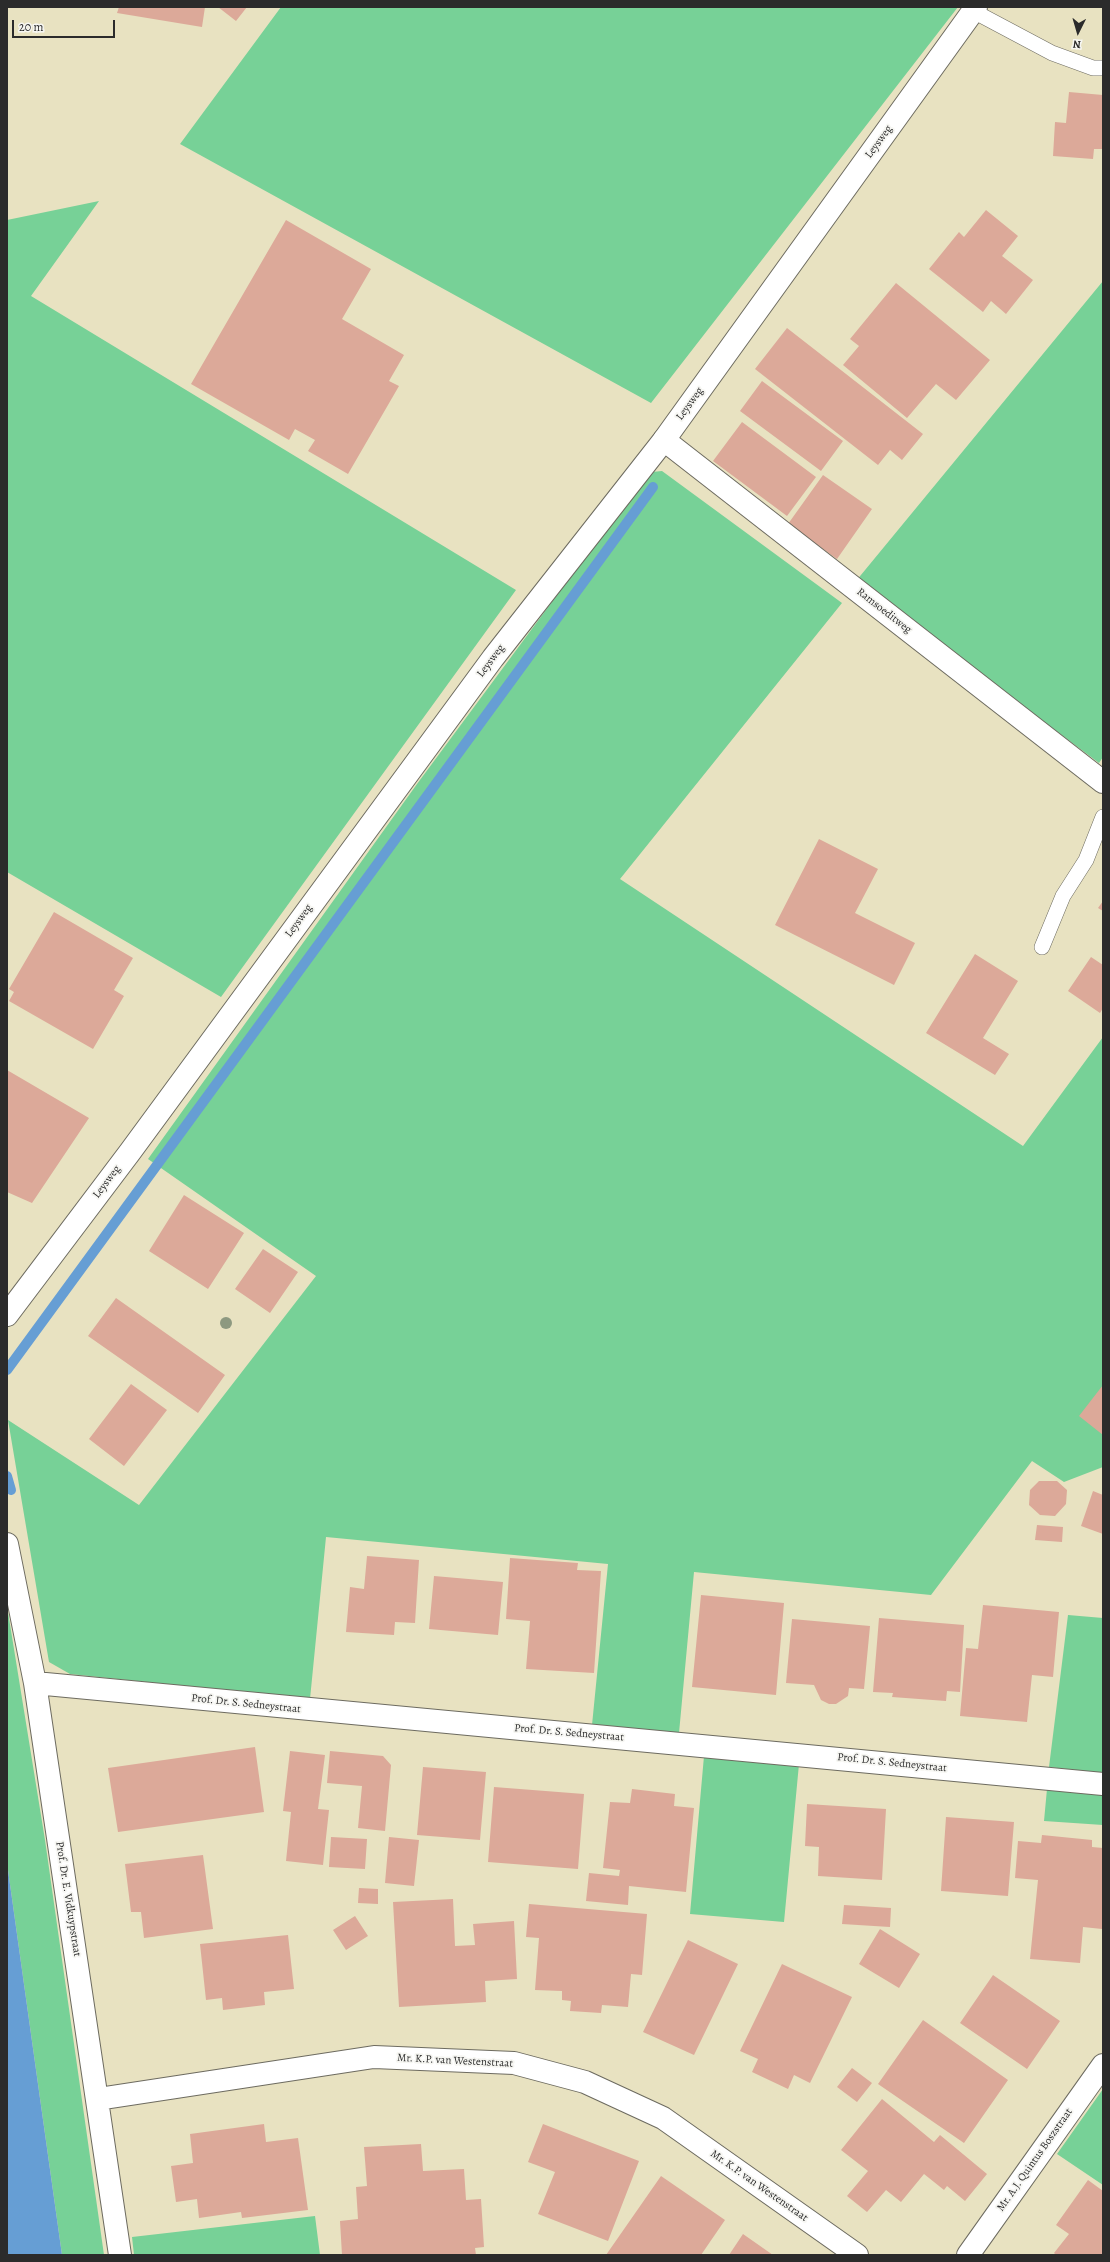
<!DOCTYPE html>
<style>
body{margin:0}
#map{position:relative;width:1110px;height:2262px;overflow:hidden;background:#e8e2c1;font-family:Alegreya,serif}
canvas{display:block}
.frame{position:absolute;inset:0;border:8px solid #2b2b2b;pointer-events:none}
.north{position:absolute;left:1058px;top:12px;width:40px;height:40px;-webkit-text-stroke:3px #f6f6f2;paint-order:stroke;rotate:185deg;font-size:11px;font-weight:700;line-height:16px;text-align:center;color:#2b2b2b}
.north::after{content:'';display:block;margin:auto;width:14px;height:18px;background:#2b2b2b;clip-path:polygon(50% 0,100% 100%,50% 72%,0 100%)}
.scale{position:absolute;left:12px;top:20px;width:103px;height:18px;box-sizing:border-box;border:2px solid #2b2b2b;border-top:0;padding-left:5px;font-size:12px;line-height:14px;white-space:nowrap;color:#2b2b2b;-webkit-text-stroke:3px #f6f6f2;paint-order:stroke}
</style>
<div id="map">
<canvas width="1110" height="2262"></canvas>
<div class="frame"></div>
<div class="north">N</div>
<div class="scale">20 m</div>
</div>
<script>
const ctx = document.querySelector('canvas').getContext('2d');
ctx.lineJoin = 'round';
function fillPath(path, color) { ctx.fillStyle = color; ctx.fill(path, 'evenodd'); }
const toPath = rows => new Path2D(rows.map(r => 'M' + r).join(''));
function stroke(path, color, width, dash) { ctx.strokeStyle = color; ctx.lineWidth = width; ctx.lineCap = dash ? 'butt' : 'round'; ctx.setLineDash(dash || []); ctx.stroke(path); }
function write(font, color, halo, rows, align = 'center') {
  ctx.font = font + ' Alegreya,serif'; ctx.lineWidth = 3.5; ctx.setLineDash([]); ctx.textBaseline = 'middle'; ctx.strokeStyle = halo; ctx.fillStyle = color; for (const [text, x, y, turn = 0] of rows) {
    ctx.save(); ctx.translate(x, y); ctx.rotate((+turn || 0) * Math.PI / 180); ctx.textAlign = isNaN(turn) ? turn : align; if (halo) ctx.strokeText(text, 0, 0); ctx.fillText(text, 0, 0); ctx.restore();
  }
}
fillPath(toPath([
 [281,7,958,7,651,403,180,144],
 [99,201,31,296,516,590,221,997,7,872,7,220],
 [1103,281,1103,757,1099,763,856,581],
 [662,471,842,603,620,879,1023,1146,1103,1037,1103,1467,1064,1482,1032,1461,931,1595,694,1572,679,1733,592,1725,608,1564,326,1537,310,1699,70,1674,49,1662,8,1420,139,1505,316,1276,148,1159,417,784,640,483,652,472],
 [7,1606,45,1840,104,2255,62,2255,7,1863],
 [1068,1615,1103,1618,1103,1773,1049,1767],
 [704,1756,799,1764,784,1922,690,1914],
 [1047,1789,1103,1793,1103,1825,1044,1821],
 [1103,2089,1103,2185,1057,2154],
 [315,2216,320,2255,134,2255,132,2237]
]), '#77d197');
fillPath(toPath([
 [7,1863,45,2134,62,2255,7,2255]
]), '#669ed4');
stroke(toPath([
 [7,1370,653,487],
 [7,1476,11,1490]
]), '#669ed4', 10);
fillPath(toPath([
 [119,7,205,7,202,27,117,13],
 [218,7,247,7,236,21],
 [1069,92,1103,95,1103,149,1094,149,1093,159,1053,156,1055,122,1066,123],
 [986,210,1018,236,1002,256,1033,280,1006,314,991,301,983,312,929,269,959,232,964,237],
 [286,220,371,269,342,319,404,355,389,381,399,386,348,474,308,451,315,440,295,429,289,440,191,384],
 [896,283,990,360,956,400,936,384,907,418,843,365,859,346,850,339],
 [787,328,923,434,902,460,890,450,878,465,755,369],
 [762,381,843,441,821,471,740,411],
 [742,422,816,477,787,516,713,461],
 [823,475,872,509,837,559,788,524],
 [819,839,878,869,855,913,915,943,894,985,775,925],
 [1103,901,1103,911,1098,908],
 [54,912,133,958,114,990,124,996,93,1049,9,1001,14,992,9,989],
 [975,954,1018,981,983,1038,1009,1054,995,1075,926,1033],
 [1091,957,1103,965,1103,1008,1100,1013,1068,991],
 [7,1070,89,1118,32,1203,7,1192],
 [184,1195,244,1233,208,1289,149,1251],
 [263,1249,298,1272,270,1313,235,1289],
 [116,1298,225,1375,198,1413,88,1336],
 [131,1384,167,1410,124,1466,89,1439],
 [1103,1385,1103,1435,1079,1416],
 [1039,1481,1057,1481,1067,1490,1066,1504,1055,1516,1040,1515,1029,1505,1030,1490],
 [1093,1491,1103,1495,1103,1534,1081,1526],
 [1037,1525,1063,1527,1062,1542,1035,1540],
 [367,1556,419,1560,415,1623,395,1622,394,1635,346,1632,350,1587,364,1589],
 [510,1558,578,1563,577,1570,601,1571,594,1673,526,1669,530,1621,506,1619],
 [434,1576,503,1582,498,1635,429,1629],
 [701,1595,784,1603,776,1695,692,1687],
 [983,1605,1059,1612,1053,1677,1032,1675,1027,1722,960,1716,966,1648,978,1649],
 [879,1618,964,1625,960,1692,947,1691,946,1701,892,1697,893,1693,873,1692],
 [792,1619,870,1626,864,1689,849,1688,848,1696,836,1704,829,1704,821,1700,814,1685,786,1683],
 [255,1747,264,1812,118,1832,108,1768],
 [290,1751,325,1755,318,1809,329,1810,323,1865,286,1861,291,1812,283,1811],
 [330,1751,383,1756,391,1765,385,1831,358,1828,362,1786,327,1783],
 [423,1767,486,1772,480,1840,417,1835],
 [494,1787,584,1794,578,1869,488,1862],
 [632,1789,675,1794,674,1806,694,1808,686,1892,629,1886,628,1905,586,1901,589,1873,619,1876,620,1870,603,1868,610,1802,630,1803],
 [807,1804,886,1809,882,1880,818,1876,819,1847,805,1846],
 [946,1817,1014,1822,1008,1896,941,1891],
 [1042,1835,1092,1840,1092,1847,1103,1848,1102,1929,1083,1927,1080,1963,1030,1959,1038,1880,1015,1878,1018,1841,1041,1843],
 [331,1837,367,1839,365,1869,329,1867],
 [389,1837,419,1840,414,1886,385,1883],
 [203,1855,213,1929,144,1938,141,1912,131,1912,125,1864],
 [359,1888,378,1889,378,1904,358,1903],
 [453,1899,455,1946,475,1945,473,1924,514,1921,517,1979,485,1981,486,2002,399,2007,393,1902],
 [529,1904,647,1914,642,1975,631,1974,628,2007,602,2005,601,2013,570,2011,571,2001,562,2000,562,1991,535,1990,539,1938,526,1937],
 [844,1905,891,1908,890,1927,842,1924],
 [355,1916,368,1936,346,1950,333,1930],
 [880,1929,920,1954,899,1988,859,1964],
 [288,1935,294,1989,264,1992,265,2005,223,2010,222,1998,206,2000,200,1944],
 [688,1940,738,1964,694,2055,643,2032],
 [782,1964,852,1997,810,2083,794,2075,788,2089,752,2072,758,2059,740,2051],
 [993,1975,1060,2021,1027,2069,960,2023],
 [923,2020,1008,2080,964,2143,878,2084],
 [852,2068,872,2083,857,2102,837,2087],
 [882,2099,934,2142,940,2135,987,2174,965,2201,947,2186,944,2190,924,2174,901,2202,886,2190,867,2212,847,2196,868,2171,841,2150],
 [264,2124,266,2142,298,2138,308,2210,242,2218,241,2212,199,2218,197,2199,176,2202,171,2166,193,2163,190,2134],
 [543,2124,639,2161,608,2241,538,2214,555,2172,528,2162],
 [421,2144,423,2171,464,2169,466,2200,481,2199,484,2247,475,2248,476,2255,342,2255,340,2221,358,2219,356,2187,367,2186,364,2147],
 [661,2176,725,2220,701,2255,606,2255],
 [1088,2180,1103,2191,1103,2255,1056,2255,1054,2253,1069,2234,1056,2225],
 [743,2234,773,2255,729,2255]
]), '#dca999');
const service = toPath([
 [973,11,1052,53,1093,68,1103,68],
 [1042,947,1063,896,1086,860,1103,817]
]);
const minor = toPath([
 [664,440,1103,782],
 [7,1544,35,1683,120,2255],
 [35,1683,1103,1784],
 [98,2099,374,2057,514,2063,585,2082,663,2118,857,2255],
 [968,2255,1103,2065]
]);
const tertiary = toPath([
 [7,1315,130,1152,493,658,664,440,976,7]
]);
stroke(service, '#6d6b60', 16);
stroke(minor, '#6d6b60', 24);
stroke(tertiary, '#6d6b60', 24);
stroke(service, '#fff', 15);
stroke(minor, '#fff', 22);
stroke(tertiary, '#fff', 22);
ctx.fillStyle = '#8d9980';
for (const [x, y] of [
 [226,1323]
]) { ctx.beginPath(); ctx.arc(x, y, 6, 0, 2 * Math.PI); ctx.fill(); }
write('11px', '#2b2b2b', '#f6f6f2', [
 ["Leysweg",879,142,-54],
 ["Leysweg",690,404,-54],
 ["Ramsoeditweg",884,611,38],
 ["Leysweg",491,661,-53],
 ["Leysweg",299,921,-54],
 ["Leysweg",107,1182,-53],
 ["Prof. Dr. S. Sedneystraat",246,1704,6],
 ["Prof. Dr. S. Sedneystraat",569,1733,5],
 ["Prof. Dr. S. Sedneystraat",892,1763,6],
 ["Prof. Dr. E. Vidkuypstraat",68,1899,81],
 ["Mr. K.P. van Westenstraat",455,2061,3],
 ["Mr. A.J. Quintus Boszstraat",1035,2160,-55],
 ["Mr. K.P. van Westenstraat",759,2186,35]
]);
</script>
